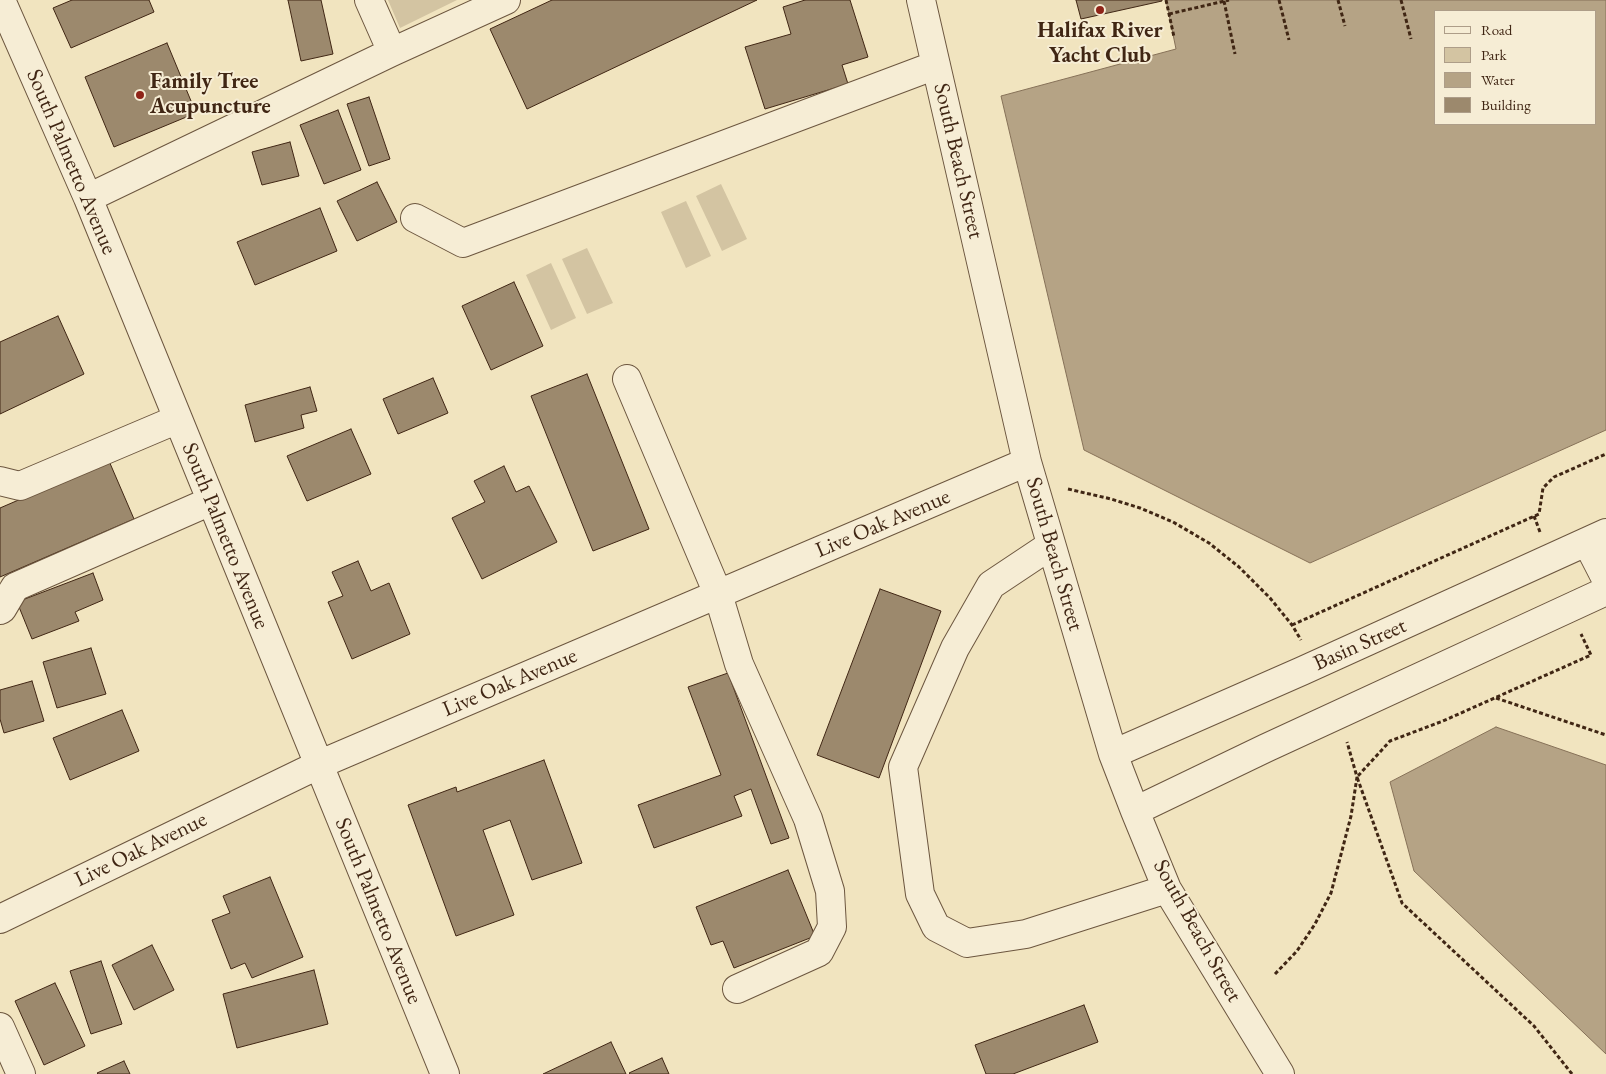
<!DOCTYPE html>
<style>
body{margin:0}
#map{position:relative;width:1606px;height:1074px;overflow:hidden;background:#f1e4bf;font-family:"EB Garamond",serif}
canvas{display:block}
.legend{position:absolute;left:1434px;top:10px;width:162px;height:115px;box-sizing:border-box;background:#f6edd5;border:1px solid #ad9d88;margin:0;padding:6px 9px;list-style:none;font-size:15px;color:#402614}
.legend li{display:flex;align-items:center;gap:10px;height:25px}
.legend b{width:25px;border:1px solid #ad9d88}
</style>
<div id="map">
<canvas width="1606" height="1074"></canvas>
<ul class="legend">
<li><b style="height:6px;background:#f6edd5"></b>Road</li>
<li><b style="height:14px;background:#d3c4a2"></b>Park</li>
<li><b style="height:14px;background:#b5a385"></b>Water</li>
<li><b style="height:14px;background:#9c896d"></b>Building</li>
</ul>
</div>
<script>
const ctx = document.querySelector('canvas').getContext('2d');
ctx.lineJoin = 'round';
function fillPath(path, color) { ctx.fillStyle = color; ctx.fill(path, 'evenodd'); }
const toPath = rows => new Path2D(rows.map(r => 'M' + r).join(''));
function stroke(path, color, width, dash) { ctx.strokeStyle = color; ctx.lineWidth = width; ctx.lineCap = dash ? 'butt' : 'round'; ctx.setLineDash(dash || []); ctx.stroke(path); }
function write(font, color, halo, rows, align = 'center') {
  ctx.font = font + ' "EB Garamond",serif'; ctx.lineWidth = 4; ctx.setLineDash([]); ctx.textBaseline = 'middle'; ctx.strokeStyle = halo; ctx.fillStyle = color; for (const [text, x, y, turn = 0] of rows) {
    ctx.save(); ctx.translate(x, y); ctx.rotate((+turn || 0) * Math.PI / 180); ctx.textAlign = isNaN(turn) ? turn : align; if (halo) ctx.strokeText(text, 0, 0); ctx.fillText(text, 0, 0); ctx.restore();
  }
}
fillPath(toPath([
 [388,0,457,0,400,28],
 [721,184,747,239,722,251,696,196],
 [686,201,711,256,686,268,661,212],
 [587,248,613,303,587,314,562,259],
 [551,263,576,318,551,330,526,275]
]), '#d3c4a2');
const water = toPath([
 [1166,0,1606,0,1606,430,1310,563,1084,450,1001,96,1176,49,1166,0],
 [1595,11,1595,124,1435,124,1435,11,1595,11],
 [1496,727,1606,765,1606,1054,1414,871,1390,782,1496,727]
]);
fillPath(water, '#b5a385');
stroke(water, '#867158', 1);
const building = toPath([
 [72,0,149,0,154,12,71,48,53,8,72,0],
 [288,0,321,0,333,54,301,61,288,0],
 [552,0,757,0,527,109,490,29,552,0],
 [805,0,850,0,868,57,842,65,848,84,765,109,745,47,791,34,783,7,805,0],
 [1076,0,1162,0,1162,1,1081,19,1076,0],
 [167,43,196,113,114,147,85,77,167,43],
 [369,97,390,159,369,166,347,104,369,97],
 [338,110,361,170,324,184,300,125,338,110],
 [290,142,299,176,262,185,252,152,290,142],
 [377,182,397,222,357,241,337,201,377,182],
 [320,208,337,251,255,285,237,242,320,208],
 [514,282,543,346,491,370,462,306,514,282],
 [58,316,84,374,0,414,0,342,58,316],
 [587,374,649,529,593,551,531,396,587,374],
 [433,378,448,413,398,434,383,399,433,378],
 [310,387,317,411,301,415,304,428,255,442,245,405,310,387],
 [351,429,371,474,307,501,287,456,351,429],
 [109,461,134,519,0,577,0,508,109,461],
 [504,466,516,492,529,486,557,542,482,579,452,518,485,502,474,481,504,466],
 [358,561,371,591,389,583,410,634,352,659,328,602,343,596,332,572,358,561],
 [93,573,103,600,75,612,79,621,32,639,17,602,93,573],
 [880,589,941,611,879,778,817,755,880,589],
 [91,648,106,694,57,708,43,662,91,648],
 [728,673,789,838,771,844,751,789,734,796,742,816,654,848,638,805,721,775,688,687,728,673],
 [32,681,44,721,4,733,0,719,0,690,32,681],
 [122,710,139,751,70,780,53,738,122,710],
 [544,760,582,863,532,880,510,820,483,830,514,915,456,936,408,805,456,787,457,792,544,760],
 [788,870,815,936,734,968,723,941,711,945,696,907,788,870],
 [270,877,303,957,252,978,245,963,231,969,212,920,230,913,223,896,270,877],
 [152,945,174,990,134,1010,112,965,152,945],
 [101,961,122,1024,91,1034,70,971,101,961],
 [314,970,328,1024,237,1048,223,994,314,970],
 [55,983,85,1046,44,1065,15,1001,55,983],
 [1084,1005,1098,1042,1013,1074,986,1074,975,1045,1084,1005],
 [611,1042,626,1074,543,1074,611,1042],
 [662,1058,669,1074,630,1074,629,1073,662,1058],
 [124,1061,130,1074,98,1074,97,1073,124,1061]
]);
fillPath(building, '#9c896d');
stroke(building, '#402614', 1);
const minor = toPath([
 [1,0,88,198,445,1074],
 [369,0,392,52],
 [921,0,1027,462,1113,754,1135,811,1167,889,1280,1074],
 [88,198,392,52,506,0],
 [415,218,463,243,936,65],
 [627,379,718,594,739,664,808,819,830,891,832,927,819,952,737,989],
 [0,481,20,486,178,419],
 [1587,542,1606,579],
 [1051,545,991,585,955,648,903,767,920,894,936,927,967,943,1026,934,1167,889],
 [0,610,2,609,15,587,211,501],
 [1113,754,1302,671,1606,533],
 [1135,811,1266,748,1606,591],
 [0,919,318,765,1027,462],
 [0,1027,21,1074]
]);
stroke(minor, '#6c563f', 30);
stroke(toPath([
 [1166,0,1174,37],
 [1279,0,1289,40],
 [1338,0,1345,26],
 [1401,0,1411,39],
 [1224,1,1235,54],
 [1169,14,1229,0],
 [1068,489,1111,499,1140,508,1173,522,1209,543,1239,567,1270,598,1292,625,1301,640],
 [1534,516,1540,532],
 [1292,625,1539,514,1543,488,1554,477,1606,454],
 [1496,698,1606,735],
 [1275,974,1297,951,1315,924,1331,893,1351,816,1357,777,1347,742],
 [1572,1074,1534,1026,1402,903,1357,777,1390,741,1443,721,1591,655,1581,634]
]), '#402614', 3, [4, 2.5]);
stroke(minor, '#f6edd5', 28);
for (const [x, y, r, color] of [
 [1100,10,5,"#8f2418"],
 [140,95,5,"#8f2418"]
]) { const dot = new Path2D(); dot.arc(x, y, r, 0, 2 * Math.PI); ctx.fillStyle = color; ctx.fill(dot); stroke(dot, '#f6edd5', 2); }
write('bold 22px', '#402614', '#f6edd5', [
 ["Halifax River",1100,31],
 ["Yacht Club",1100,56],
 ["Family Tree",150,82,"left"],
 ["Acupuncture",150,107,"left"]
]);
write('22px', '#402614', '#f6edd5', [
 ["South Beach Street",958,161,77],
 ["South Palmetto Avenue",71,162,67],
 ["Live Oak Avenue",883,524,-23],
 ["South Palmetto Avenue",225,536,68],
 ["South Beach Street",1054,554,74],
 ["Basin Street",1360,645,-24],
 ["Live Oak Avenue",510,683,-23],
 ["Live Oak Avenue",141,850,-26],
 ["South Palmetto Avenue",378,911,68],
 ["South Beach Street",1197,931,61]
]);
</script>
